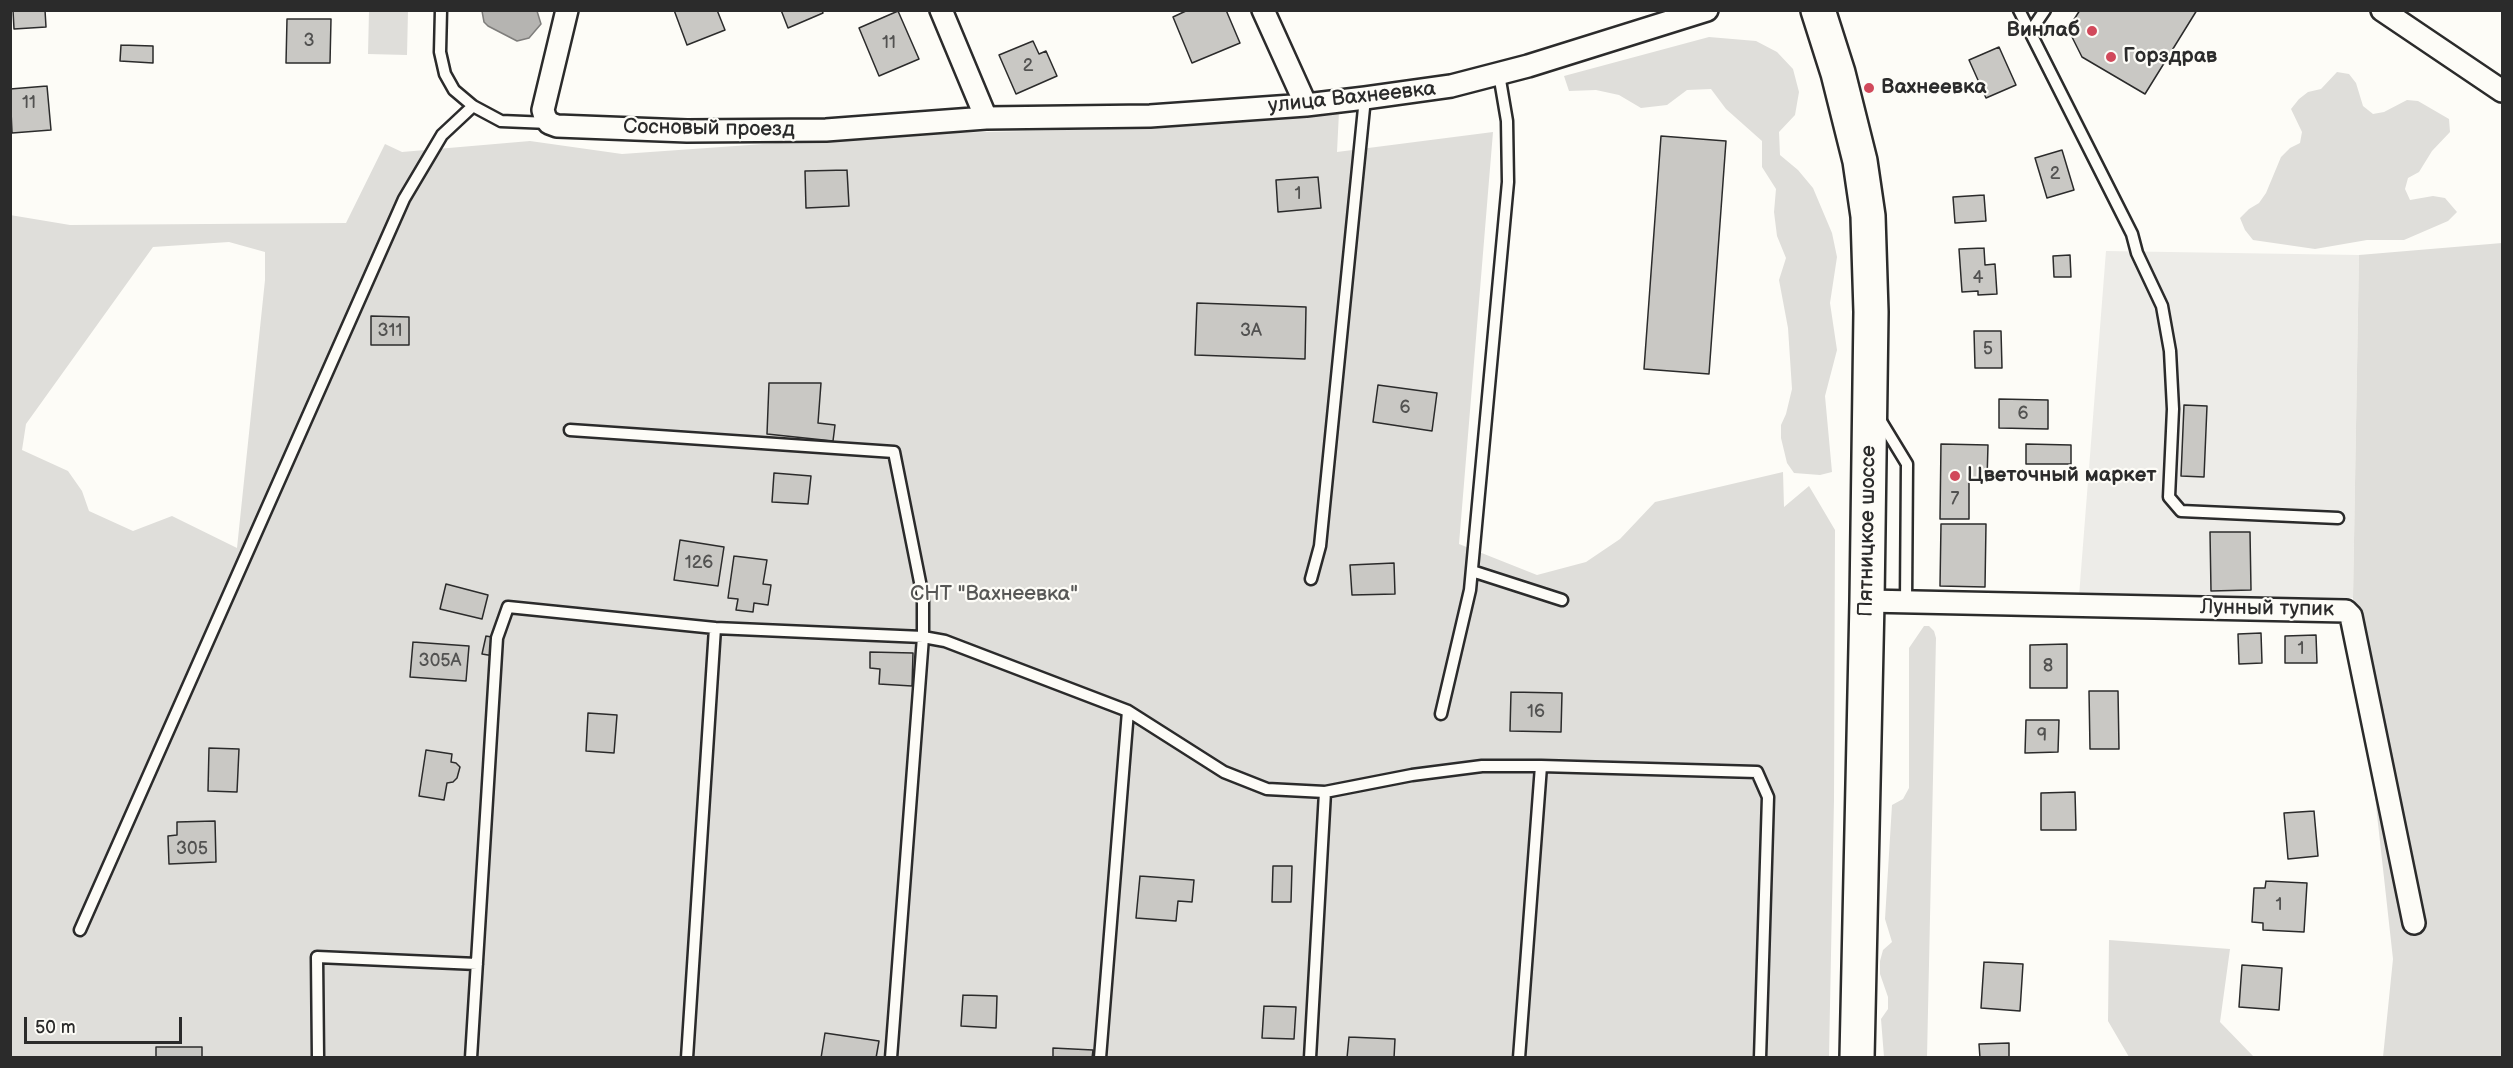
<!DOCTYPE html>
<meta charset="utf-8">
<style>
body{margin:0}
#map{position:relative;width:2513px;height:1068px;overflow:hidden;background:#fdfcf7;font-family:"Balsamiq Sans",sans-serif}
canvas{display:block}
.frame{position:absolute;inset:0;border:12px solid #2b2b2b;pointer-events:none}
.scale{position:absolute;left:24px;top:1017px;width:158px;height:27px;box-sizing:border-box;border:3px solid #2b2b2b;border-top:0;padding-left:8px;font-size:18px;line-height:21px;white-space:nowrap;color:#2b2b2b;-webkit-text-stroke:4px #fdfcf7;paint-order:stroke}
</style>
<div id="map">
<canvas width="2513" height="1068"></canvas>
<div class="frame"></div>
<div class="scale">50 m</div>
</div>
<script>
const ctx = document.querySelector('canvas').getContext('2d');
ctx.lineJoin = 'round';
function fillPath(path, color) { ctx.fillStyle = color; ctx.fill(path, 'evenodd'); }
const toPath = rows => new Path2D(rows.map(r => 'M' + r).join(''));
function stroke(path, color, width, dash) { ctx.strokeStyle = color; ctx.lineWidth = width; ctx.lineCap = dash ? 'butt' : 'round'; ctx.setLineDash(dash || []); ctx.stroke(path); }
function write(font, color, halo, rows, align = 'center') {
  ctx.font = font + ' "Balsamiq Sans",sans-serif'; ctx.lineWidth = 4.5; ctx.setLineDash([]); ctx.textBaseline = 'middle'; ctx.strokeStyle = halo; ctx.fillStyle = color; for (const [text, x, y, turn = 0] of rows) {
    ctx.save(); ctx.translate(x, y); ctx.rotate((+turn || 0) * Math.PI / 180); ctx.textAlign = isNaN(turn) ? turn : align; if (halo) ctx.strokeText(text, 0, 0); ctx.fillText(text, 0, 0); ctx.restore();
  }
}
fillPath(toPath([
 [2106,251,2359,255,2353,598,2079,596]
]), '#edece8');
fillPath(toPath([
 [369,11,408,11,407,55,368,54],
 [1709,37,1756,41,1777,52,1793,69,1799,92,1795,115,1779,132,1780,155,1798,170,1813,188,1832,233,1837,257,1830,303,1837,350,1825,396,1832,472,1820,475,1794,473,1787,463,1781,438,1781,425,1786,414,1792,389,1788,328,1779,280,1786,258,1777,236,1774,212,1776,189,1762,167,1762,141,1726,109,1711,89,1687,90,1667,105,1641,108,1619,95,1596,90,1569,91,1564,76],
 [2337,72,2349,74,2356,83,2363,106,2373,114,2384,112,2407,100,2418,101,2449,119,2450,132,2432,151,2419,172,2408,178,2405,189,2410,200,2433,196,2445,198,2457,212,2448,221,2404,240,2367,240,2315,249,2253,240,2245,230,2240,218,2249,209,2259,203,2266,193,2281,157,2290,148,2300,143,2302,132,2291,109,2299,99,2308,92,2321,89],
 [1339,112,1337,152,1493,132,1459,544,1537,575,1586,562,1620,539,1655,502,1783,472,1784,507,1809,486,1835,530,1834,800,1829,1057,11,1057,10,215,70,225,346,223,385,144,402,152,530,141,622,154,905,134,1148,128],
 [229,242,265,252,265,280,237,548,172,516,133,531,89,511,82,491,68,471,22,450,26,424,153,247],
 [2502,243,2502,1057,2383,1057,2393,959,2353,598,2359,255],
 [1924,626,1929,626,1934,631,1936,638,1927,1057,1884,1057,1881,1019,1888,1009,1888,997,1880,974,1880,961,1883,950,1892,942,1885,919,1892,805,1903,799,1909,788,1909,648],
 [2109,940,2230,949,2220,1022,2254,1057,2129,1057,2108,1021]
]), '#dfdeda');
const water = toPath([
 [482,11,537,11,541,24,529,38,517,41,488,26,484,22,482,11]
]);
fillPath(water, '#b5b4b1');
stroke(water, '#7e7d7b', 1.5);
const building = toPath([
 [13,10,45,10,46,27,14,29,13,10],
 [674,10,717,10,725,30,687,45,674,10],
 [781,10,822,10,823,13,788,28,781,10],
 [1188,10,1226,10,1240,43,1192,63,1173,17,1188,10],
 [2080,10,2197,10,2145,94,2082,57,2068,29,2080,10],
 [898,11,919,59,879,76,859,28,898,11],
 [287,19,331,19,330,63,286,63,287,19],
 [1033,41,1039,54,1046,51,1057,76,1016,94,999,55,1033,41],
 [121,45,153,46,153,63,120,61,121,45],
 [1999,47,2016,85,1986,98,1969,60,1999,47],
 [47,86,51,130,12,133,10,89,47,86],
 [1661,136,1726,141,1709,374,1644,369,1661,136],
 [2062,150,2074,190,2047,198,2035,158,2062,150],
 [847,170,849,206,806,208,805,171,847,170],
 [1318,177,1321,208,1278,212,1276,180,1318,177],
 [1984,195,1986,221,1955,223,1953,197,1984,195],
 [1984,248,1985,265,1995,264,1997,294,1978,295,1978,291,1962,292,1959,249,1984,248],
 [2070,255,2071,277,2054,277,2053,256,2070,255],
 [1197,303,1306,307,1305,359,1195,355,1197,303],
 [371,316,409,317,409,345,371,345,371,316],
 [1974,331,2001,331,2002,368,1975,368,1974,331],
 [769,383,821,383,818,423,835,425,833,441,767,434,769,383],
 [1378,385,1437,393,1432,431,1373,422,1378,385],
 [1999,399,2048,400,2048,429,1999,428,1999,399],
 [2184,405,2207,406,2204,477,2181,476,2184,405],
 [1941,444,1988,445,1987,480,1969,479,1969,519,1940,519,1941,444],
 [2026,444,2071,445,2071,464,2026,464,2026,444],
 [774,473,811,476,808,504,772,502,774,473],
 [1941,524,1986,524,1985,587,1940,586,1941,524],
 [2210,532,2250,532,2251,590,2211,591,2210,532],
 [680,540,724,547,718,586,674,580,680,540],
 [734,556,767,560,763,584,771,585,768,605,754,603,753,612,736,610,738,599,728,598,734,556],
 [1394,563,1395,594,1352,595,1350,565,1394,563],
 [446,584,488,595,482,619,440,609,446,584],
 [2261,633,2262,663,2239,664,2238,634,2261,633],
 [2316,635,2317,663,2285,663,2285,636,2316,635],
 [486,636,497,638,494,656,482,654,486,636],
 [413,642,469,646,466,681,410,677,413,642],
 [2067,644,2067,688,2030,688,2030,645,2067,644],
 [870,652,913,653,912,686,879,684,880,669,870,668,870,652],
 [2089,691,2118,691,2119,749,2090,749,2089,691],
 [1511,692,1562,693,1561,732,1510,731,1511,692],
 [588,713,617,715,614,753,586,751,588,713],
 [2026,720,2059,720,2058,752,2025,753,2026,720],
 [209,748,239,749,237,792,208,791,209,748],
 [426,750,452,754,451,762,456,763,460,767,457,778,453,782,447,783,444,800,419,796,426,750],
 [2075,792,2076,830,2041,830,2041,793,2075,792],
 [2314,811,2318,856,2288,859,2284,813,2314,811],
 [215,821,216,862,169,864,168,836,177,835,177,822,215,821],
 [1273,866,1292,866,1291,902,1272,902,1273,866],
 [1140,876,1194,880,1192,902,1178,901,1176,921,1136,918,1140,876],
 [2266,881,2307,883,2304,932,2263,930,2263,923,2252,922,2254,888,2265,888,2266,881],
 [1984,962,2023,964,2020,1011,1981,1008,1984,962],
 [2242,965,2282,968,2279,1010,2239,1007,2242,965],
 [963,995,997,996,996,1028,961,1026,963,995],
 [1264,1006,1296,1007,1294,1039,1262,1038,1264,1006],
 [825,1033,879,1041,876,1058,821,1058,825,1033],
 [1349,1037,1395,1039,1394,1058,1347,1058,1349,1037],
 [2009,1043,2009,1058,1980,1058,1979,1044,2009,1043],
 [156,1047,202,1047,202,1058,156,1058,156,1047],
 [1053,1048,1093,1050,1092,1058,1053,1058,1053,1048]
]);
fillPath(building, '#c9c8c4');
stroke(building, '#2b2b2b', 1.5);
const service = toPath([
 [441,10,440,52,445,74,454,90,473,106,501,121,549,123],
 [2019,10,2132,234,2137,253,2162,306,2170,351,2173,409,2169,497,2181,511,2338,518],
 [2030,32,2045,10],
 [1879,418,1907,464,1906,602],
 [570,430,894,452,923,597,923,637,715,628,687,1058],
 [1472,571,1562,600],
 [1311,579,1320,546,1365,98],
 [1441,714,1470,590,1508,182,1507,121,1499,74],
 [80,930,404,199,442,135,473,106],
 [318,1058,317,957,477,964],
 [471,1058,497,638,508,607,715,628],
 [891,1058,923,637,945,641,1128,711],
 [1100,1058,1128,711,1224,772,1267,789,1325,792],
 [1310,1058,1325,792,1412,775,1482,766,1541,766],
 [1519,1058,1541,766,1757,772,1768,797,1760,1058]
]);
const minor = toPath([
 [567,10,543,110,545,117,549,123,557,126,687,131,826,130,986,118,1150,116,1306,105,1365,98,1451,86,1528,66,1707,10],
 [941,10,986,118],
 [1263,10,1306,105],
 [2382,10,2502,91],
 [1867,601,2346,611,2351,616,2414,923]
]);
const primary = toPath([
 [1818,10,1838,73,1860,161,1868,216,1871,312,1867,601,1857,1058]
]);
stroke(service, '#2b2b2b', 15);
stroke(minor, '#2b2b2b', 26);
stroke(primary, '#2b2b2b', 38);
stroke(service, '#fdfcf7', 10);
stroke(minor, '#fdfcf7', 21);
stroke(primary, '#fdfcf7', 33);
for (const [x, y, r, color] of [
 [2092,31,6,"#d1495b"],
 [2111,57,6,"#d1495b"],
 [1869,88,6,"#d1495b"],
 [1955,476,6,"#d1495b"]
]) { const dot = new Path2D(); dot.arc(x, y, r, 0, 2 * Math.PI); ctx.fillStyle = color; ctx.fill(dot); stroke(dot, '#fdfcf7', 2); }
write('18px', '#525251', null, [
 ["3",309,41],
 ["11",889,43],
 ["2",1028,66],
 ["11",29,103],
 ["2",2055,174],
 ["1",1298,194],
 ["4",1978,278],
 ["311",390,331],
 ["3А",1251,331],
 ["5",1988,349],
 ["6",1405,408],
 ["6",2023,414],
 ["7",1955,499],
 ["126",699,563],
 ["1",2301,649],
 ["305А",440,661],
 ["8",2048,666],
 ["16",1536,712],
 ["9",2042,736],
 ["305",192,849],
 ["1",2279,905]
]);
write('bold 21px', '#2b2b2b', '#fdfcf7', [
 ["Винлаб",2080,31,"right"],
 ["Горздрав",2123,57],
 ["Вахнеевка",1881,88],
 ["Цветочный маркет",1967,476]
], 'left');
write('21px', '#2b2b2b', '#fdfcf7', [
 ["улица Вахнеевка",1352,98,-6],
 ["Сосновый проезд",709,129,1],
 ["Пятницкое шоссе",1868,531,-89],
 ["Лунный тупик",2267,609,1]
]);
write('21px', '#585857', '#fdfcf7', [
 ["СНТ \"Вахнеевка\"",994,595]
]);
</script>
